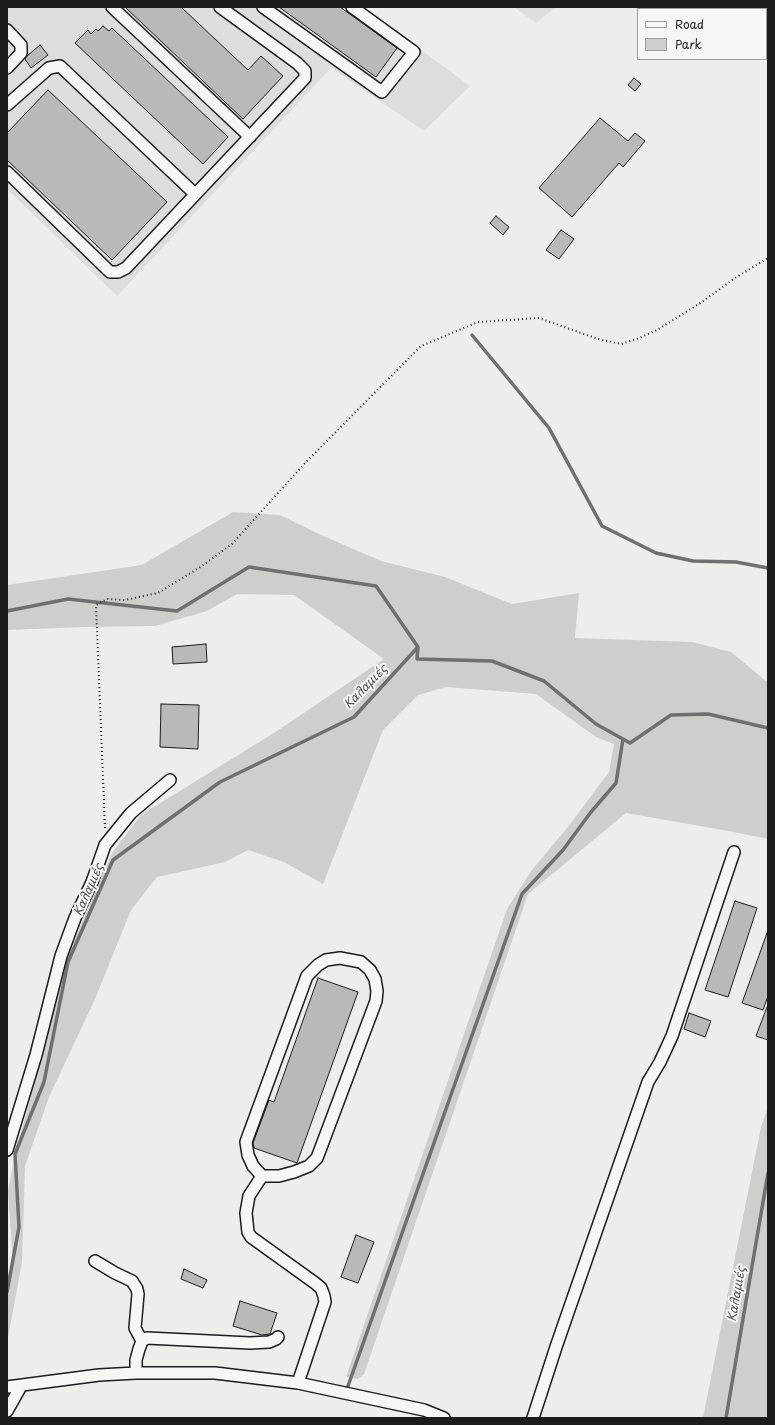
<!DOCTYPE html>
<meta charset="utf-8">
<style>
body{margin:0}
#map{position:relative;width:775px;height:1425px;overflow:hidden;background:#edede9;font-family:"Playpen Sans",sans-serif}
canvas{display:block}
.frame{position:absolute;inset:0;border:8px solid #1c1c1c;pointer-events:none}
.legend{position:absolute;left:637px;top:8px;width:130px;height:52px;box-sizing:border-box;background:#f6f6f2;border:1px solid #9f9f9c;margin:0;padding:5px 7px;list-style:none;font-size:12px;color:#1c1c1c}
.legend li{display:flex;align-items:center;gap:8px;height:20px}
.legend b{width:20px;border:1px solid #9f9f9c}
</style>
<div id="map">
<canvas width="775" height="1425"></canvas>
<div class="frame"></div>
<ul class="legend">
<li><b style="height:5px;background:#f6f6f2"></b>Road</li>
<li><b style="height:11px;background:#cececb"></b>Park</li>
</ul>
</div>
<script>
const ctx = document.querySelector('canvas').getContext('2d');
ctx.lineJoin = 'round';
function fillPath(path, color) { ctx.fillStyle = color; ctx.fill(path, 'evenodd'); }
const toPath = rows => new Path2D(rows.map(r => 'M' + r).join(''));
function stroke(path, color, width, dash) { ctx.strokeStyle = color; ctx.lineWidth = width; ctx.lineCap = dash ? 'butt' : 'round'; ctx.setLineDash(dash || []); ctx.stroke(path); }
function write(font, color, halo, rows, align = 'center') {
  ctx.font = font + ' "Playpen Sans",sans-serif'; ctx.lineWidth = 4; ctx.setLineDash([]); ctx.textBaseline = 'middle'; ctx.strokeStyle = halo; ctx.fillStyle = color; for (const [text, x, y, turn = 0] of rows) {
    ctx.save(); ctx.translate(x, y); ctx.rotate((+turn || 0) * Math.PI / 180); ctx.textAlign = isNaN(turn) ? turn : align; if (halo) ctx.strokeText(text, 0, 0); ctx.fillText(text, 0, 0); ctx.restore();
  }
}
fillPath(toPath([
 [7,7,363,7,470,86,424,131,331,68,117,296,7,189],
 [514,7,556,7,536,23]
]), '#ddddda');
fillPath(toPath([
 [233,512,280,515,319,534,381,561,445,577,512,604,579,593,575,638,692,642,731,652,766,681,768,681,768,839,734,832,626,813,528,894,364,1374,358,1379,346,1377,507,909,531,871,571,823,609,772,614,744,596,737,536,694,446,687,418,695,383,730,323,884,284,862,248,850,225,862,157,877,131,910,95,999,49,1097,25,1166,22,1262,7,1343,7,1291,13,1264,8,1191,15,1155,39,1066,64,964,112,853,141,815,277,731,384,659,294,595,237,594,207,611,155,626,84,627,7,630,7,585,142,565],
 [768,1107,768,1418,703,1418,761,1127]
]), '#cececb');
stroke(toPath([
 [472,335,549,428,602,526,656,553,693,561,736,562,768,568],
 [7,611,68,599,177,611,249,567,376,586,418,647,417,659,492,661,544,681,596,724,630,743,671,715,708,714,768,728],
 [7,1292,19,1227,15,1154,44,1082,68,962,113,860,220,782,354,717,418,647],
 [348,1386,522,894,563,850,591,812,616,783,623,739],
 [726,1418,768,1173]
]), '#6f6f6d', 3.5);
const building = toPath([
 [125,7,181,7,248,70,261,56,283,76,243,119,125,7],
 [279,7,340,7,397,48,376,77,279,7],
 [103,26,109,31,112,28,228,137,203,164,75,43,88,30,91,34,96,29,98,31,103,26],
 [40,45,48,55,31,68,25,59,27,56,40,45],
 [634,78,641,84,635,91,628,85,634,78],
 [48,90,167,202,112,260,7,160,7,133,48,90],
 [600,118,628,141,635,133,645,141,623,167,619,163,572,217,539,188,600,118],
 [496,216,509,227,503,235,490,223,496,216],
 [561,230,574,239,559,259,546,250,561,230],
 [206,644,207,662,173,664,172,647,206,644],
 [161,704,199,705,198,749,160,747,161,704],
 [735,901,757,908,728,997,705,990,735,901],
 [767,933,768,933,768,996,763,1010,742,1003,767,933],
 [318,978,358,992,297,1163,254,1148,253,1143,269,1100,274,1102,318,978],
 [767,1007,768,1007,768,1040,756,1036,767,1007],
 [689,1013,711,1021,705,1037,684,1029,689,1013],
 [356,1235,374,1242,358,1283,341,1277,356,1235],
 [184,1269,207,1280,203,1288,181,1279,184,1269],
 [240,1301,277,1313,270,1334,262,1335,233,1326,240,1301]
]);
fillPath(building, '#b9b9b6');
stroke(building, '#1c1c1c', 1);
const minor = toPath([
 [112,7,250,137],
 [263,7,382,92,414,52,352,7],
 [7,30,21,45,21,53,7,68],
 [7,105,49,68,60,66,195,194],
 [7,172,110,272,118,272,126,268,305,78,305,71,297,63,220,7],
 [7,1150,36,1055,61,956,75,918,92,882,105,845,131,813,170,780],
 [262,1176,279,1176,294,1172,309,1166,317,1158,376,1001,377,991,375,979,370,970,361,962,340,958,326,960,318,965,307,976,246,1142,248,1155,253,1166,262,1176,249,1196,246,1213,248,1232,251,1237,315,1283,321,1288,324,1296,325,1302,298,1383],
 [95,1261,115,1273,132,1281,137,1289,138,1294,135,1328,142,1341],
 [136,1373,136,1360,139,1349,142,1341,147,1338,250,1343,269,1342,276,1339,278,1337],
 [7,1387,99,1375,136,1373,215,1373,298,1383,424,1410,444,1418],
 [7,1411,21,1386],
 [533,1418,556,1347,648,1082,660,1062,672,1036,734,852]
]);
stroke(minor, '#1c1c1c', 14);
stroke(toPath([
 [105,828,96,605,107,599,125,600,158,593,202,566,232,544,307,461,421,346,478,322,539,318,598,339,621,344,639,338,657,330,702,302,735,278,768,258]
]), '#1c1c1c', 2, [1, 3]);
stroke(minor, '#f6f6f2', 11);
write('italic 12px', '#535352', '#f6f6f2', [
 ["Καλαμιές",366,687,-46],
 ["Καλαμιές",89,890,-66],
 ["Καλαμιές",737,1294,-80]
]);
</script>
